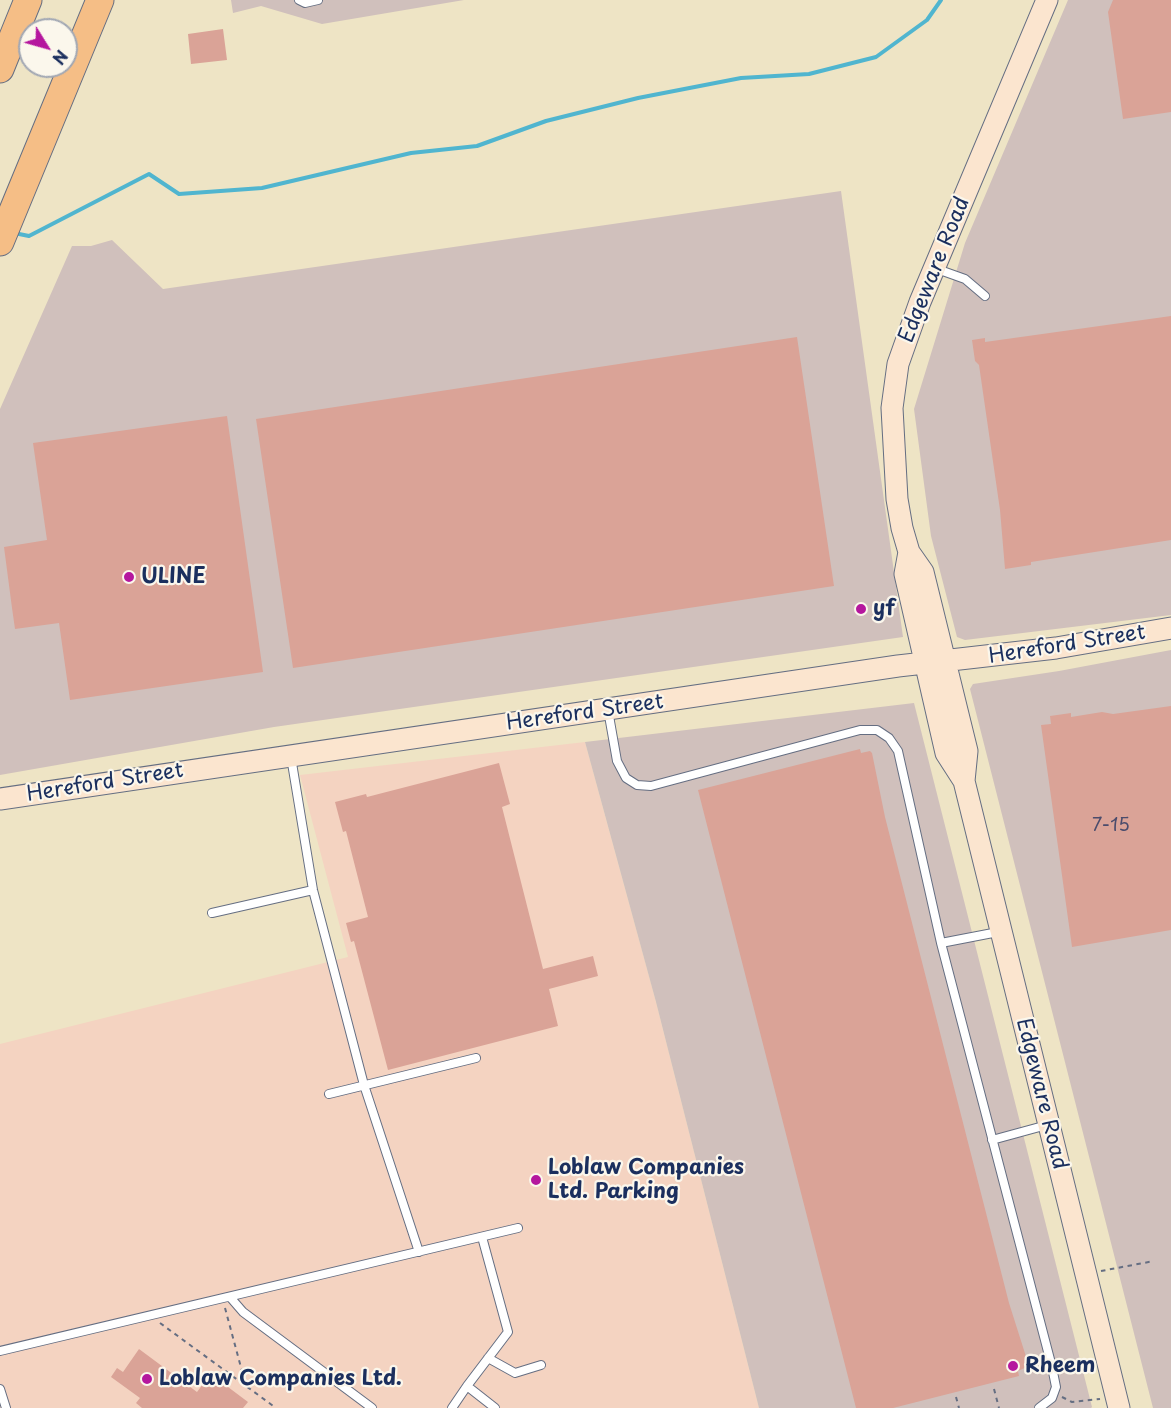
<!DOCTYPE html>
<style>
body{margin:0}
#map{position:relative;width:1171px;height:1408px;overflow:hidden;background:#eee4c5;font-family:"Playpen Sans",sans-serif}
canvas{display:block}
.north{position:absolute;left:18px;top:18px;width:60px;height:60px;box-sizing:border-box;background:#fbf7ec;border:2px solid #a1a7b3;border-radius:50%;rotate:127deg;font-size:16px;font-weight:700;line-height:24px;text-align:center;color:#1b2f5e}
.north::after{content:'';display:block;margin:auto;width:21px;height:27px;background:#b5179e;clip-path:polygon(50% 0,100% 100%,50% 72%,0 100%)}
</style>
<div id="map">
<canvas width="1171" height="1408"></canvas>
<div class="north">N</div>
</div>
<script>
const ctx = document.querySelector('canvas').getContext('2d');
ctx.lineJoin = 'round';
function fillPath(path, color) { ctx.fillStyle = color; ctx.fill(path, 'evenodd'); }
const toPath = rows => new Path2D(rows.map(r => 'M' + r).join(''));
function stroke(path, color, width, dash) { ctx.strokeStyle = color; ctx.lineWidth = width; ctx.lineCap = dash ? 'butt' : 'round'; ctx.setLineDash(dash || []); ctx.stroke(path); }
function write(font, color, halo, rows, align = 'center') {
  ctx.font = font + ' "Playpen Sans",sans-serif'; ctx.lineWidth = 4.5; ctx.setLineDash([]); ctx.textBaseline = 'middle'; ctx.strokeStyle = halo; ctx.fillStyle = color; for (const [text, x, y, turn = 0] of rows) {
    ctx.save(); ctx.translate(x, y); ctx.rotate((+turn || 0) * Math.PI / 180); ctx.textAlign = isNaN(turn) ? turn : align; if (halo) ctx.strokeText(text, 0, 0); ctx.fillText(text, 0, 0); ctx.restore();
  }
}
fillPath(toPath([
 [585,742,656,1002,759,1408,0,1408,0,1044,348,957,300,775]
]), '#f4d3c1');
fillPath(toPath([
 [231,0,464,0,322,24,261,6,233,13],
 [1068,0,1171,0,1171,615,965,640,957,637,931,536,914,409,965,243],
 [841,191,903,637,274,727,0,775,0,409,72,246,91,246,112,240,163,289],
 [1171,650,1171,1408,1153,1408,970,689,973,684,1059,671],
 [914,703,1092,1407,1091,1408,759,1408,656,1002,585,742]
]), '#d0c0bc');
stroke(toPath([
 [14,233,29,236,149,174,179,194,262,188,411,153,477,146,546,121,638,98,741,78,809,74,876,57,927,20,941,0]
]), '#50b5cf', 4);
fillPath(toPath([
 [1113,0,1171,0,1171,112,1123,119,1108,12],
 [223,29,227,60,191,64,188,34],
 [1171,316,1171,540,1031,562,1031,565,1005,569,1000,510,979,365,975,361,972,340,985,338,985,342],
 [797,337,834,586,293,668,256,419],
 [227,416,263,672,70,700,59,623,15,629,12,608,4,547,47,540,33,443],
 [1171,706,1171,930,1072,947,1041,725,1051,724,1050,716,1071,713,1071,717,1102,712,1113,714],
 [860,749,861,753,870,751,872,753,885,817,1009,1303,1029,1366,1018,1371,1019,1376,893,1408,856,1408,698,790],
 [499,763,510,804,502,807,543,969,593,956,598,976,549,989,558,1026,388,1070,354,941,351,942,346,923,368,917,346,831,343,832,335,802,366,794,367,797],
 [139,1349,197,1392,209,1376,219,1384,220,1381,248,1402,243,1408,142,1408,136,1403,140,1398,111,1377,117,1368,123,1372]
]), '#daa397');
const lane = toPath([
 [299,0,305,3,318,0],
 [937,269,965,279,985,296],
 [608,710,617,761,626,778,637,785,651,786,860,730,877,730,889,738,898,751,941,943,1052,1367,1056,1387,1052,1398,1039,1408],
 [291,757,313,890,364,1085,419,1252],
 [212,913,313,890],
 [941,943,998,932],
 [329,1094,476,1058],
 [992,1140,1047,1125],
 [230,1297,243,1312,372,1408],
 [0,1351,518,1228],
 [488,1358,515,1373,541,1365],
 [467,1386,508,1332,482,1237],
 [0,1389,6,1408],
 [452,1408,467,1386,495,1408]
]);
const secondary = toPath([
 [909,552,905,574,946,753,964,781,1119,1408],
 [964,781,967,751,923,572,909,552,902,528,897,499,892,408,898,364,920,302,1047,0],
 [0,799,898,666,1056,648,1171,628]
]);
const highway = toPath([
 [0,69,28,0],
 [0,242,100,0]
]);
stroke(lane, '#656e82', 10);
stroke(secondary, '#656e82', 23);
stroke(highway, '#656e82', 29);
stroke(toPath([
 [1101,1271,1154,1261],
 [225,1308,246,1386],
 [160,1323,276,1408],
 [994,1389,999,1408],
 [956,1397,959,1408],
 [1062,1397,1072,1402,1100,1399]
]), '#656e82', 2, [4.5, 4.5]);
stroke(lane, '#fff', 8);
stroke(secondary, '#fbe5cf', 21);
stroke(highway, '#f5be86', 27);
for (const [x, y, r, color] of [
 [129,577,6,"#b5179e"],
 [861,609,6,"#b5179e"],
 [536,1180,6,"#b5179e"],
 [1013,1366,6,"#b5179e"],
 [147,1379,6,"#b5179e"]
]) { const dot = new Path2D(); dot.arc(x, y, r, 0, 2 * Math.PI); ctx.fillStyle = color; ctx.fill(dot); stroke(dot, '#fbf7ec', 2); }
write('18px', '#4b4c6c', null, [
 ["7-15",1111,826]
]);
write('21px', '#1b2f5e', '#fbf7ec', [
 ["Edgeware Road",935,270,-68],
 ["Hereford Street",1067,645,-9],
 ["Hereford Street",585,713,-8],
 ["Hereford Street",105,783,-9],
 ["Edgeware Road",1041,1094,76]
]);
write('bold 21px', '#1b2f5e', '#fbf7ec', [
 ["ULINE",141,577],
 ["yf",873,609],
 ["Loblaw Companies",548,1168],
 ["Ltd. Parking",548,1192],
 ["Rheem",1025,1366],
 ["Loblaw Companies Ltd.",159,1379]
], 'left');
</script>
